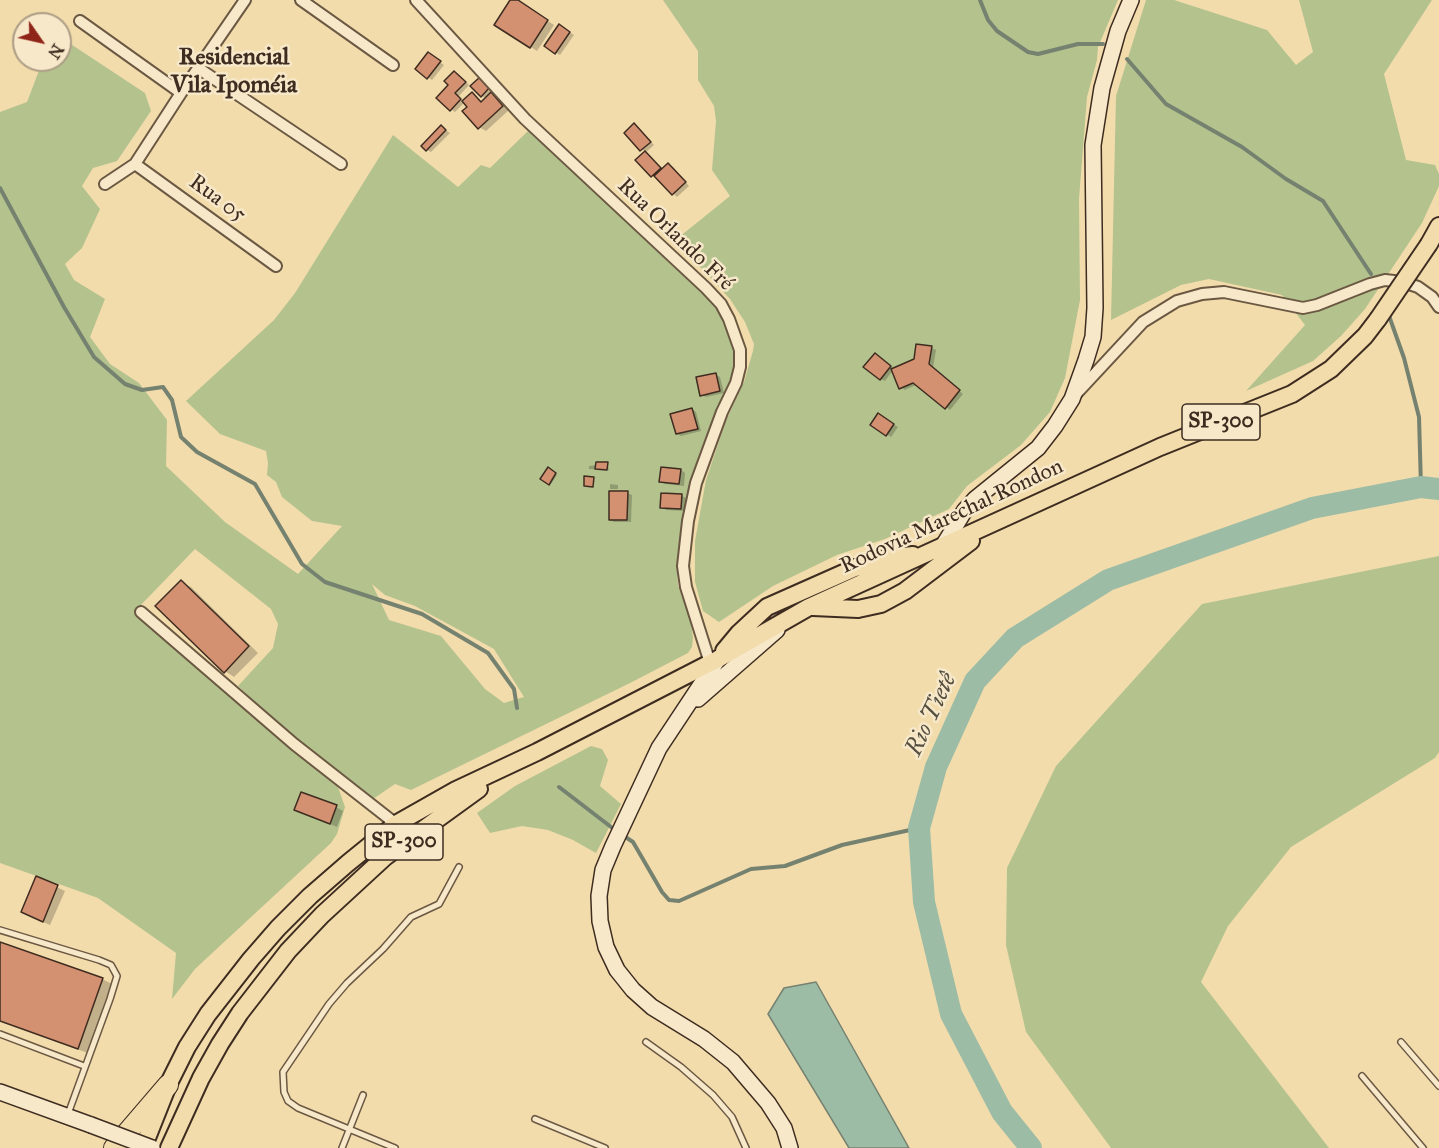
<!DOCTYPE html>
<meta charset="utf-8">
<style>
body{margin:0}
#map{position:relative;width:1439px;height:1148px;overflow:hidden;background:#f2dcac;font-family:"IM FELL Great Primer",serif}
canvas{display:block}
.north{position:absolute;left:12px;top:12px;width:60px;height:60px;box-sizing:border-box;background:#f7e8c9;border:2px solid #ad9d85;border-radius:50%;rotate:124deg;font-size:16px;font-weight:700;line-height:24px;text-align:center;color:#3e2c20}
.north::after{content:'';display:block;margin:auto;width:21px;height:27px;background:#8f2418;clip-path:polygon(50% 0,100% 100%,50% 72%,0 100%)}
</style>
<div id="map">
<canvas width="1439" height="1148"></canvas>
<div class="north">N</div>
</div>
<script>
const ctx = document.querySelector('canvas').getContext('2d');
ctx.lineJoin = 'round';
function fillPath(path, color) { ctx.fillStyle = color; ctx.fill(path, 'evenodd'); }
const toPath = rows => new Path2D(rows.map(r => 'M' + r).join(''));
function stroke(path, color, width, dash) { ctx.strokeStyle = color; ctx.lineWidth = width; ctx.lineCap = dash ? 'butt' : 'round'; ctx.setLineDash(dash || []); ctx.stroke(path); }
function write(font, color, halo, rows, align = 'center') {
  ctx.font = font + ' "IM FELL Great Primer",serif'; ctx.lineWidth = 5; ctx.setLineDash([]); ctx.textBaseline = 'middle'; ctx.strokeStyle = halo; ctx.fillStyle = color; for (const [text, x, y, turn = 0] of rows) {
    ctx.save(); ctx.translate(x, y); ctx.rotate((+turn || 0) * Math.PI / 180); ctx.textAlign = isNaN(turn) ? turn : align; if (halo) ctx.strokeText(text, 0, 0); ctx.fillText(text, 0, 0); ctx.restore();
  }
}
fillPath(toPath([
 [663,0,1118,0,1098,47,1097,60,1087,97,1079,199,1080,300,1065,378,1050,412,1021,445,967,486,949,509,885,539,837,555,773,586,719,622,703,611,695,582,695,541,706,480,725,423,744,382,753,351,754,344,745,322,730,299,702,269,673,242,730,196,712,170,716,121,714,106,698,80,698,51],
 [916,344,932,346,929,364,960,390,944,409,913,383,899,388,891,369,914,359],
 [875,353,891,366,880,380,864,367],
 [1146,0,1174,0,1267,30,1296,65,1313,52,1299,0,1432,0,1384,74,1406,160,1435,165,1439,174,1439,186,1422,223,1365,309,1341,336,1313,361,1246,391,1305,325,1282,295,1209,279,1181,285,1111,320,1116,96],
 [60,37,145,93,151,111,117,161,93,168,82,186,100,209,82,248,65,264,74,280,105,299,90,337,110,364,139,383,167,420,166,466,225,522,298,574,342,526,312,521,282,497,276,482,267,475,268,463,266,451,220,434,186,401,274,320,295,293,393,135,458,187,481,165,490,168,529,130,719,308,726,322,735,351,735,366,730,383,709,429,699,455,682,521,677,568,678,585,691,623,693,638,692,647,688,653,630,683,411,790,395,784,373,799,296,740,238,686,273,648,278,624,271,609,195,549,137,609,276,735,338,787,345,807,337,834,331,843,195,969,172,999,176,953,98,898,0,863,0,112,27,102,43,60,60,60],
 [692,408,697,429,676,434,670,414],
 [609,492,628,492,627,520,609,520],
 [372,584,385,595,415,606,494,649,524,697,504,703,485,689,441,636,389,620],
 [1439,556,1439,752,1435,758,1291,847,1228,926,1201,982,1329,1148,1111,1148,1026,1032,1006,945,1007,868,1056,766,1202,604],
 [591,746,602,749,608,760,600,786,621,804,596,853,573,840,548,830,522,826,490,833,477,813,515,786]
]), '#b4c28e');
const water = toPath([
 [816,982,909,1148,849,1148,768,1014,784,988,816,982]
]);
fillPath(water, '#9cbca5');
stroke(water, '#768270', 1.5);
fillPath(toPath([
 [512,0,515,0,554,25,537,51,531,47],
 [560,26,574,35,560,55,546,46],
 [432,56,444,65,432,80,417,69],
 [459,75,469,85,458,97,463,101,472,94,482,102,486,98,482,96,480,79,494,90,490,94,498,98,509,110,486,131,479,127,469,107,465,102,455,112,451,109],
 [634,125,654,145,645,153,663,170,669,165,673,167,689,186,677,197,637,160,645,152,626,133],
 [441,127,450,133,431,152,427,150],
 [932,348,936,350,933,368,963,394,950,410,918,384,905,390,901,387,893,370,885,381,881,379,880,357,894,369,915,360],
 [716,375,720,377,724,393,706,397,702,395],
 [692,409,696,412,701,431,681,436,677,434],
 [878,415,898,427,891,437,872,424],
 [607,464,609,470,589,469,589,466],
 [548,469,557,475,551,484,542,479],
 [681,470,685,473,684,486,665,484,661,481],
 [610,484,618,485,618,489,610,489],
 [627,493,632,495,631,522,614,522,610,520],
 [662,494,682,496,686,498,686,511,666,510,662,507],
 [181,582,191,587,258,653,234,677,225,671],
 [336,807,343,811,337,827,296,810],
 [37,878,65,891,50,925,29,916],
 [0,943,102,979,112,984,88,1053,0,1022]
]), '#0003');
stroke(toPath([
 [980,0,988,20,997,31,1028,52,1038,54,1078,44,1103,44],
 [1127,59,1166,104,1242,147,1286,179,1323,201,1371,274],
 [0,188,64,307,94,357,125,384,142,390,163,387,172,400,181,437,197,452,255,484,302,564,325,582,422,614,488,653,514,689,517,708],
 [1388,313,1404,358,1419,417,1421,487],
 [559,787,615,830],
 [621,834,633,842,662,892,669,900,679,901,751,869,785,866,842,845,919,828]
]), '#768270', 4);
stroke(toPath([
 [1031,1148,1002,1112,951,1014,924,902,919,828,936,767,975,681,1015,638,1108,580,1312,508,1421,487,1439,489]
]), '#9cbca5', 22);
const building = toPath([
 [510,0,518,0,548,20,530,48,494,25,510,0],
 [559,24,570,32,555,54,544,46,559,24],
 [428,52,441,61,427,79,415,69,428,52],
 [454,71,466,82,455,93,461,99,450,111,436,98,448,85,444,81,454,71],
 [480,77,490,87,481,97,470,86,480,77],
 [472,92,481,102,491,92,503,106,478,129,462,111,467,107,462,101,472,92],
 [634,123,651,142,640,151,624,133,634,123],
 [441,125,446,130,426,151,421,146,441,125],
 [645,151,661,168,651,177,635,160,645,151],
 [668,163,686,182,672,195,654,176,668,163],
 [916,344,932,346,929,364,960,390,945,409,913,383,899,389,891,369,914,359,916,344],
 [875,353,891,366,880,380,863,367,875,353],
 [716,373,720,391,700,396,696,377,716,373],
 [692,408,698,429,676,434,670,414,692,408],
 [878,413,894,424,886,436,870,425,878,413],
 [596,462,608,462,607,470,595,469,596,462],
 [548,467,556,473,549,485,540,479,548,467],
 [661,467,681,469,679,484,659,482,661,467],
 [584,476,594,477,593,487,584,486,584,476],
 [609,491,628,491,627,520,609,520,609,491],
 [661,493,682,494,681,509,660,508,661,493],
 [181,580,249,646,224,673,155,606,181,580],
 [301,792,337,805,330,824,294,810,301,792],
 [36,876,58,885,43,922,21,912,36,876],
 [0,942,103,978,78,1049,0,1021,0,942]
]);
fillPath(building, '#d49171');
stroke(building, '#3e2c20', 1.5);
const lane = toPath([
 [0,930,99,960,111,965,117,976,110,999,68,1114],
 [0,1034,84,1066],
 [646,1042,681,1067,713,1095,732,1117,746,1148],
 [1401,1042,1439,1086],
 [1362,1076,1423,1148],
 [535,1119,605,1148],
 [342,1148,363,1095],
 [395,1148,298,1108,288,1101,284,1092,283,1072,329,1004,347,983,383,949,411,917,439,904,459,867]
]);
const street = toPath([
 [301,0,393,65],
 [416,0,525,119,706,288,721,304,729,319,740,350,740,367,736,383,722,412,696,483,688,521,683,566,686,587,710,663],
 [80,21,181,93],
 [198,68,341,164],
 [135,164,276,266],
 [105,184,135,164,181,93,245,0],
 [1076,394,1143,322,1177,301,1202,294,1224,292,1303,308,1317,305,1370,284,1385,280,1403,282,1418,287,1432,297,1439,307],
 [141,612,294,744,396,824]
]);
const secondary = toPath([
 [943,546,965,510,975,499,1038,448,1055,426,1072,399,1086,360,1093,337,1095,308,1093,145,1102,88,1118,31,1131,0],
 [718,659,659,748,613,846,603,870,599,896,600,921,606,947,617,970,633,990,652,1007,704,1039,733,1062,768,1103,784,1128,790,1148],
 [698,699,777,630],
 [0,1092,91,1125]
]);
const primary = toPath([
 [1429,244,1439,226],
 [813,607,858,609,881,604,905,591,971,541],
 [724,651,739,633,767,607,855,568,887,558,913,555],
 [143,1148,168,1085,187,1047,208,1014,251,959,278,928,310,896,348,863,396,824,456,790,537,752,718,659,809,607,1160,447,1292,394,1331,369,1365,336,1378,319],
 [169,1148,201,1078,220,1044,240,1013,288,951,322,915,385,857,479,789]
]);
const highway = toPath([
 [114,1148,168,1085]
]);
stroke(lane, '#6b5843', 8);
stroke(street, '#6b5843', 14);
stroke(secondary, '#3e2c20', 18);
stroke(primary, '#3e2c20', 20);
stroke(highway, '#3e2c20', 22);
stroke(lane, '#f7e8c9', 5);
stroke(street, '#f7e8c9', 10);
stroke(secondary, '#f7e8c9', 15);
stroke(primary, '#f2dcac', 16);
stroke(highway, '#f2dcac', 20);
const secondaryBridge = toPath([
 [91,1125,152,1148]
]);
const primaryBridge = toPath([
 [1378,319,1429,244]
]);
stroke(secondaryBridge, '#3e2c20', 18, []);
stroke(primaryBridge, '#3e2c20', 20, []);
stroke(secondaryBridge, '#f7e8c9', 15);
stroke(primaryBridge, '#f2dcac', 16);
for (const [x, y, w] of [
 [1221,422,78],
 [404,842,78]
]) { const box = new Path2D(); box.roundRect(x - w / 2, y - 18, w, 36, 4.5); ctx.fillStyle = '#f7e8c9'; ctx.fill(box); stroke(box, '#3e2c20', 1.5); }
write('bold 21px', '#3e2c20', null, [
 ["SP-300",1221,422],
 ["SP-300",404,842]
]);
write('22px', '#3e2c20', '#f7e8c9', [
 ["Rua 05",217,199,36],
 ["Rua Orlando Fré",675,235,44],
 ["Rodovia Marechal Rondon",952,517,-25]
]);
write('bold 24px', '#3e2c20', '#f7e8c9', [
 ["Residencial",234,58],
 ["Vila Ipoméia",234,86]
]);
write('italic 24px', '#565041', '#f7e8c9', [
 ["Rio Tietê",932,715,-65]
]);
</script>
